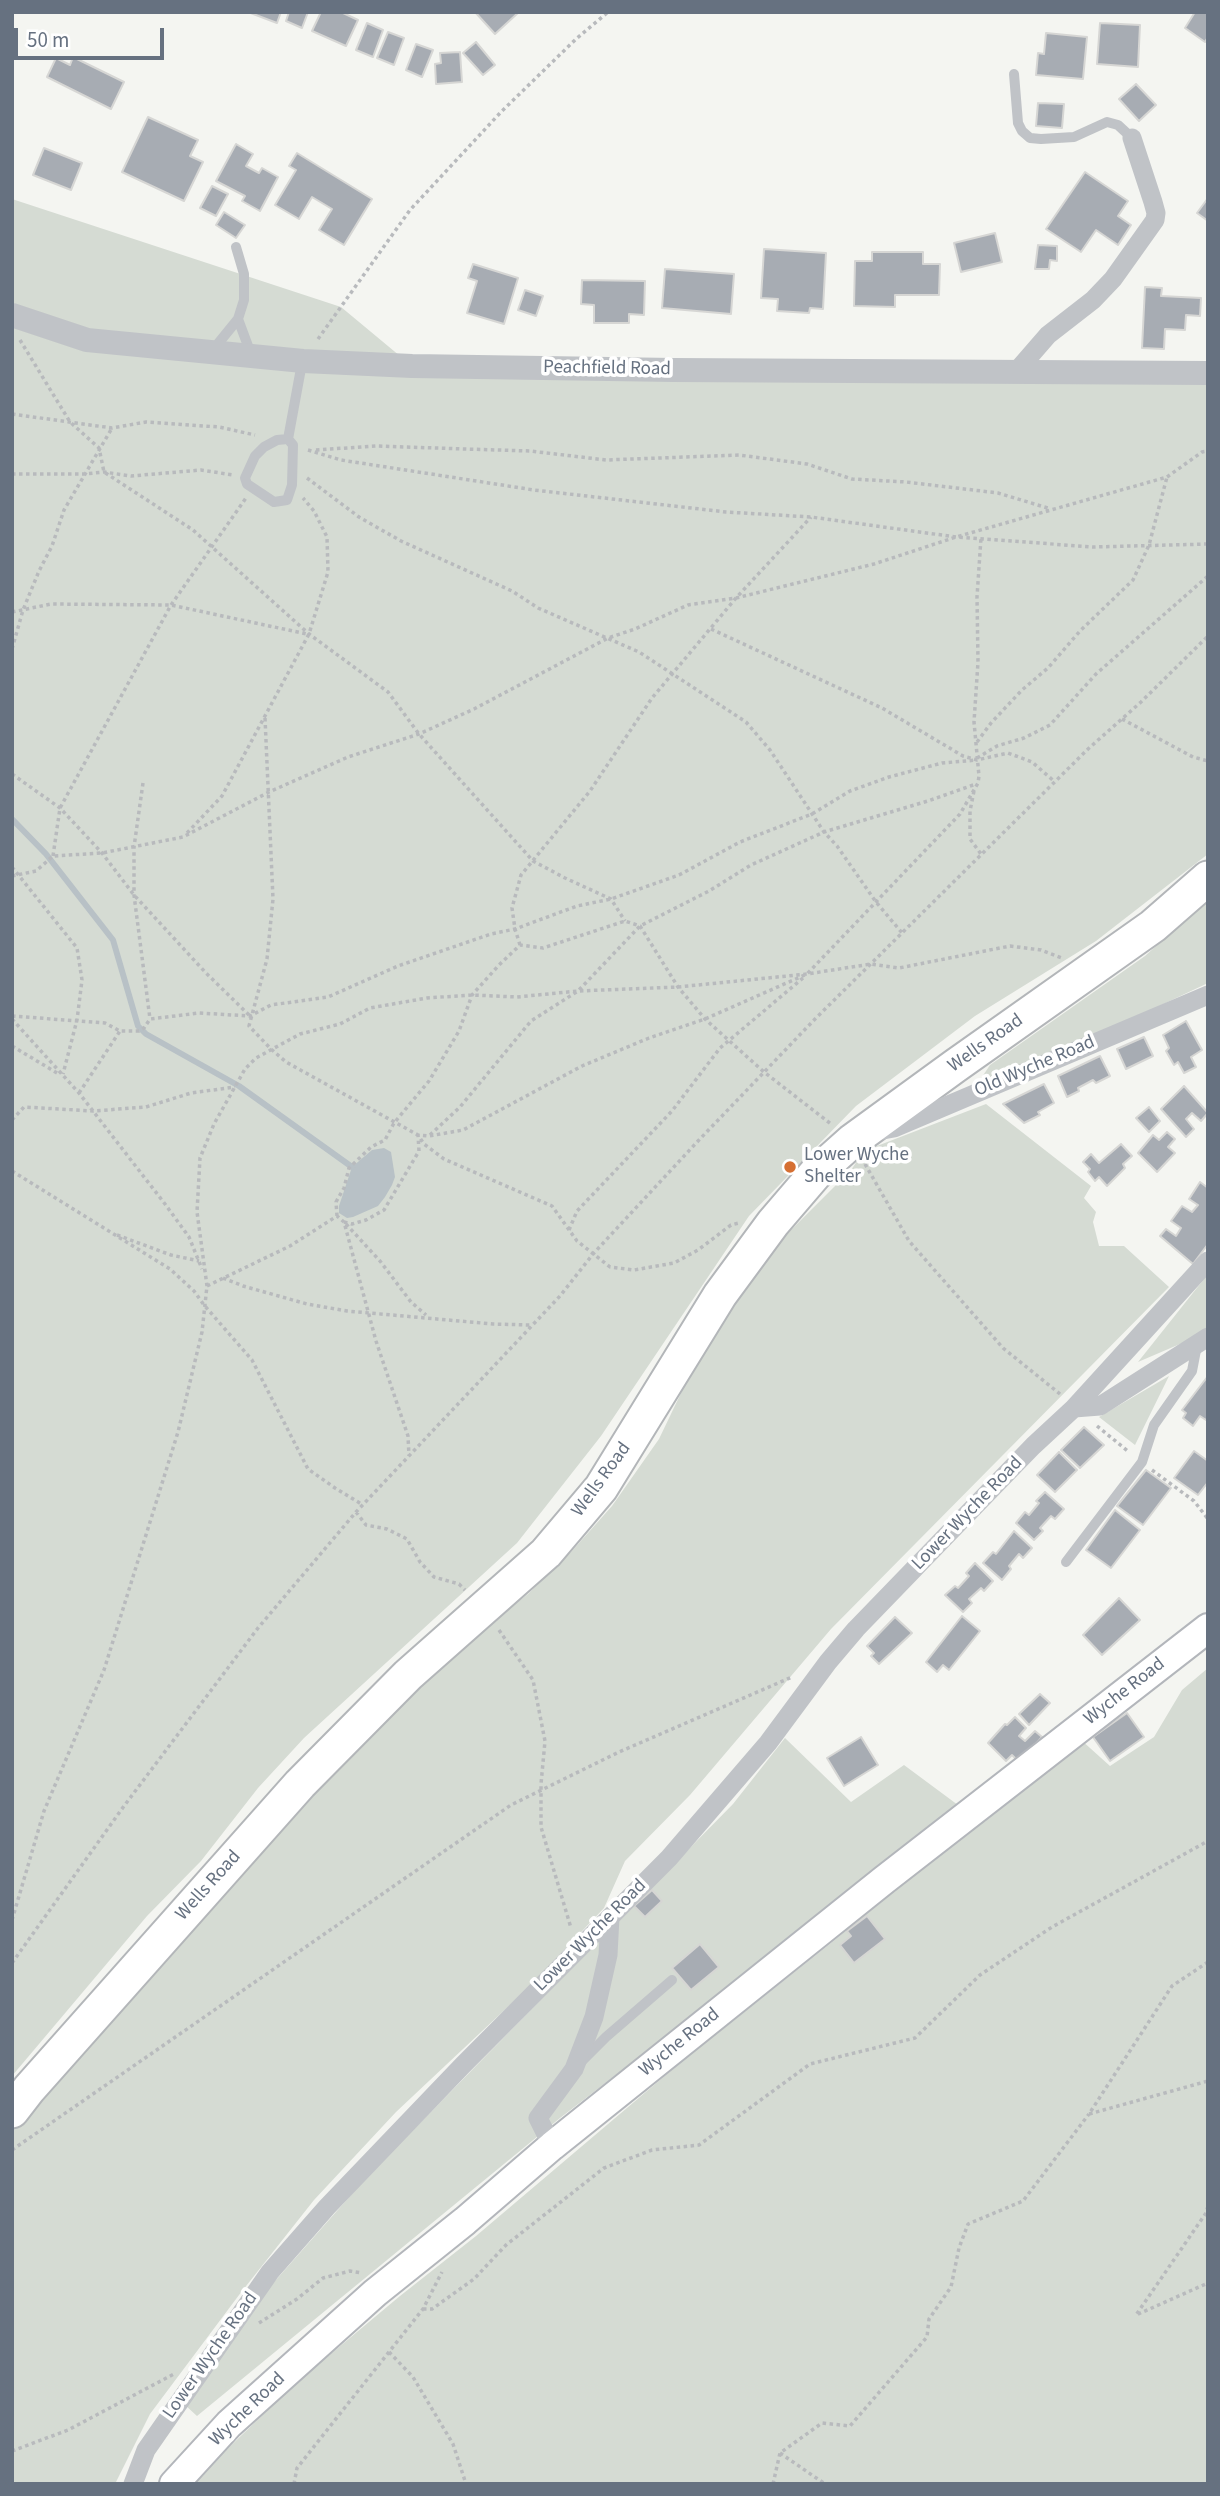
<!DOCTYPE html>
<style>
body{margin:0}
#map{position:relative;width:1220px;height:2496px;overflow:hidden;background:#f4f5f1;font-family:"Source Sans 3",sans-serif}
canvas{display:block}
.frame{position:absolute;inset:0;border:14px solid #667180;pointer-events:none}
.scale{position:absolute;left:14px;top:28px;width:150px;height:32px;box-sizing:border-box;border:4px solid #667180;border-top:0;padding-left:9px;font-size:21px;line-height:24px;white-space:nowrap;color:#667180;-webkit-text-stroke:5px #fff;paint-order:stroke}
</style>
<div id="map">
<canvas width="1220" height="2496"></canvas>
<div class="frame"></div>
<div class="scale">50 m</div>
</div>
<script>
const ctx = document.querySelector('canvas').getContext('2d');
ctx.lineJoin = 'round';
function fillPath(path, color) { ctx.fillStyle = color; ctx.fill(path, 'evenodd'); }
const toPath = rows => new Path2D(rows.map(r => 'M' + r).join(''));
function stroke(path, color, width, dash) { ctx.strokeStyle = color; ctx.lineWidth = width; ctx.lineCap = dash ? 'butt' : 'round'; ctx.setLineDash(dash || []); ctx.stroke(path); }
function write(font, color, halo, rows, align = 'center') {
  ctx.font = font + ' "Source Sans 3",sans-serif'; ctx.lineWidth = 7; ctx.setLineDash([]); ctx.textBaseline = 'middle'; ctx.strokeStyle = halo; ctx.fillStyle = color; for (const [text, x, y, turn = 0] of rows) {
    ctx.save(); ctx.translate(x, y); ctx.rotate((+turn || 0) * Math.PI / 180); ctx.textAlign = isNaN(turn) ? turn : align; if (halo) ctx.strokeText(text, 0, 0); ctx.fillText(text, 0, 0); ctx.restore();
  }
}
fillPath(toPath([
 [12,199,341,307,412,366,1208,373,1208,854,1096,941,975,1016,856,1106,749,1216,601,1436,517,1543,304,1738,258,1788,201,1861,147,1916,12,2076],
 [1208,899,1208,983,970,1095,990,1065,1145,956],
 [986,1104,1091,1186,1084,1198,1096,1212,1093,1222,1099,1246,1124,1246,1169,1287,831,1629,690,1795,625,1861,604,1908,530,1986,396,2112,314,2200,239,2295,150,2414,115,2484,12,2484,12,2128,353,1746,492,1622,528,1594,571,1552,612,1506,659,1439,715,1322,763,1258,851,1170,864,1151],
 [1208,1274,1208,1332,1138,1362],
 [1169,1376,1135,1445,1099,1417],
 [1208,1668,1208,2484,194,2484,220,2456,296,2383,400,2296,476,2236,680,2063,831,1943,1080,1739,1110,1766,1154,1737,1182,1690],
 [785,1738,851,1802,904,1765,962,1808,560,2118,197,2416,185,2405,260,2298,366,2178,733,1804]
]), '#d5dbd3');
fillPath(toPath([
 [384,1148,391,1152,395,1177,392,1185,385,1197,378,1206,353,1217,347,1218,339,1213,339,1206,352,1167,372,1150]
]), '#b8c1c6');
stroke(toPath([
 [12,819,46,854,113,940,138,1026,146,1034,239,1086,352,1167]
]), '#b8c1c6', 6);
const building = toPath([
 [248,12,281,12,277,23,248,12],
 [289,12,308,12,302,28,286,21,289,12],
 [321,12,341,12,358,20,346,46,312,31,321,12],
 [475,12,519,12,495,34,475,12],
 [1195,12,1208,12,1208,37,1205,42,1185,28,1195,12],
 [367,23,383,30,373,57,356,50,367,23],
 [1100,23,1140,25,1138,67,1097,64,1100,23],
 [388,32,404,38,394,65,377,58,388,32],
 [1046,33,1087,37,1083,79,1036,75,1038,53,1044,54,1046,33],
 [476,42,495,65,483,75,463,53,476,42],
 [416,44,433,50,422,77,406,70,416,44],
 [460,52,462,82,436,84,435,64,441,63,440,53,460,52],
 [73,57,124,82,111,109,47,77,56,58,70,65,73,57],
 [1136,84,1156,105,1139,121,1119,99,1136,84],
 [1038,103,1064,104,1062,128,1036,126,1038,103],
 [148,117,198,140,190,156,203,162,184,201,122,172,148,117],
 [236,144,253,154,246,166,259,173,262,168,278,177,260,211,242,201,245,196,216,181,236,144],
 [44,148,82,163,71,190,33,175,44,148],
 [297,153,372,199,344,245,319,230,332,209,312,197,299,219,275,205,296,170,289,166,297,153],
 [1085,172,1128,201,1118,216,1131,225,1118,245,1096,230,1081,252,1046,229,1085,172],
 [212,186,228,194,216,216,200,208,212,186],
 [1208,198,1208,221,1197,213,1208,198],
 [224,212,245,225,236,238,216,225,224,212],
 [995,233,1002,262,961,272,954,243,995,233],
 [1038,245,1057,246,1057,261,1050,260,1049,269,1035,269,1038,245],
 [764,249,826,253,823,309,810,308,809,313,777,311,778,299,761,298,764,249],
 [872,252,923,252,923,264,940,264,939,295,895,295,895,307,854,306,855,261,872,261,872,252],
 [473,264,518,278,504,324,467,313,477,281,468,278,473,264],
 [665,269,734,274,731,314,662,308,665,269],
 [582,280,645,281,644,315,629,314,629,323,594,323,594,305,581,304,582,280],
 [1145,287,1162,288,1161,296,1201,298,1200,316,1186,315,1185,330,1165,329,1164,349,1142,348,1145,287],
 [525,290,543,296,536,316,518,310,525,290],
 [1186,1021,1202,1050,1191,1057,1196,1067,1184,1073,1178,1062,1174,1065,1166,1051,1169,1048,1163,1035,1186,1021],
 [1144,1037,1153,1056,1126,1069,1117,1049,1144,1037],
 [1100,1056,1110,1076,1096,1083,1093,1080,1078,1088,1079,1091,1067,1097,1058,1076,1100,1056],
 [1044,1084,1054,1103,1038,1112,1040,1115,1024,1123,1003,1104,1044,1084],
 [1184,1086,1208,1113,1201,1121,1192,1113,1186,1119,1194,1129,1186,1137,1161,1109,1184,1086],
 [1149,1107,1160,1121,1149,1132,1136,1118,1149,1107],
 [1167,1132,1175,1139,1168,1147,1175,1153,1157,1172,1138,1153,1153,1135,1159,1140,1167,1132],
 [1121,1144,1132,1156,1123,1164,1125,1168,1107,1186,1099,1177,1095,1181,1088,1172,1090,1169,1083,1162,1091,1154,1099,1163,1121,1144],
 [1200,1182,1208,1188,1208,1244,1193,1264,1160,1236,1166,1229,1176,1236,1181,1228,1171,1221,1182,1206,1192,1212,1198,1205,1189,1199,1200,1182],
 [1208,1376,1208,1417,1206,1420,1200,1416,1193,1426,1183,1418,1186,1413,1182,1410,1208,1376],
 [1084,1427,1104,1445,1080,1468,1061,1450,1084,1427],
 [1194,1451,1208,1461,1208,1482,1198,1495,1174,1478,1194,1451],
 [1059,1452,1077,1470,1055,1492,1037,1475,1059,1452],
 [1146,1470,1171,1488,1143,1525,1117,1506,1146,1470],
 [1045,1492,1064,1509,1055,1519,1051,1516,1040,1528,1043,1531,1034,1540,1016,1523,1025,1512,1029,1515,1039,1503,1036,1501,1045,1492],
 [1115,1510,1140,1530,1111,1568,1086,1550,1115,1510],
 [1014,1531,1032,1548,1023,1558,1019,1554,1009,1566,1011,1569,1002,1580,983,1563,993,1552,996,1554,1014,1531],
 [975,1563,993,1581,984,1591,981,1588,969,1599,972,1603,963,1612,945,1595,955,1586,958,1588,969,1576,966,1573,975,1563],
 [1119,1598,1140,1620,1102,1655,1083,1635,1119,1598],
 [962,1616,980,1631,949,1670,943,1665,937,1672,926,1662,962,1616],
 [895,1617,912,1633,879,1664,871,1656,874,1653,867,1646,895,1617],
 [1040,1694,1050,1703,1029,1725,1019,1714,1040,1694],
 [1127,1713,1144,1737,1110,1761,1093,1737,1127,1713],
 [1015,1717,1026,1728,1019,1736,1025,1741,1035,1731,1042,1737,1019,1762,1012,1755,1006,1761,988,1743,1005,1724,1007,1725,1015,1717],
 [861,1737,878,1765,844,1786,827,1758,861,1737],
 [652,1890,662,1901,645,1917,634,1906,652,1890],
 [867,1916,885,1939,854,1963,840,1945,851,1936,847,1931,867,1916],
 [700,1944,719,1967,691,1990,672,1968,700,1944]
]);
fillPath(building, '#a7acb3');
stroke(building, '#d6d6d4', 2);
const secondary = toPath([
 [174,2484,229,2424,375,2293,465,2221,552,2146,884,1880,1208,1628]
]);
const trunk = toPath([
 [12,2111,29,2089,300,1784,408,1675,546,1553,601,1488,720,1295,773,1223,815,1174,852,1141,955,1066,1153,926,1208,878]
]);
stroke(secondary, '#b3b6bb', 32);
stroke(trunk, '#b3b6b9', 37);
stroke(toPath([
 [318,339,410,210,501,112,576,39,608,12],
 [20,340,70,422,99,448,104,472,193,530,309,634,388,692,419,734,533,861,565,878,611,899,625,921],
 [12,414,112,428,146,422,219,427,255,435],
 [308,450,341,460,534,490,726,512,811,517,956,537,1093,547,1208,544],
 [316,450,376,446,465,449,530,451,606,460,739,455,807,464,852,479,906,482,998,493,1051,509],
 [12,474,85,474,104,472,131,476,201,470,233,475],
 [307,478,359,517,401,541,512,591,538,608,639,652,746,722,770,750,824,832,837,846,876,902,903,934],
 [12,612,51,604,171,605,307,634],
 [711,629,882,708,963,756,977,760,1008,753,1032,762,1055,782],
 [12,649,23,610,39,571,52,546,64,510,112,428],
 [265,718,273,899,267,959,249,1026,271,1049,286,1062,418,1135,424,1144,444,1159,552,1206,577,1241,610,1267,634,1270,674,1263,698,1250,731,1225,739,1223],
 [1122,719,1193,757,1208,761],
 [977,742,991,723,1022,690,1048,668,1080,631,1133,580,1149,545,1167,477],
 [977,758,997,746,1024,738,1050,725,1096,674,1208,576],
 [12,774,60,808,102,853,134,895,206,973,249,1015],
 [143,783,134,847,134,895,150,1019],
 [974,791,970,811,970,839,981,854],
 [187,833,222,796,309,634,328,572,327,537,314,511,303,498],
 [53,856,60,808,171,605,246,498],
 [12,867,77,948,82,980,77,1020,63,1074],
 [12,876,36,871,53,856,102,853,183,837,269,792,348,757,419,734,474,709,608,638,635,629,688,605,736,598,874,564,956,537,1167,477,1202,452,1208,451],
 [520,945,515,929,512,908,521,875,590,791,652,698,736,598,811,517],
 [12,1016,105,1023,120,1031,139,1031,144,1028,150,1019,199,1013,250,1016,271,1005,328,997,398,966,491,934,515,929,577,906,611,899,679,875,740,842,812,814,850,791,889,777,942,763,977,760],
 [12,1019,79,1093,165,1204,189,1237,202,1269],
 [12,1046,57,1073],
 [79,1093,120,1031],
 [12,1120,24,1107,93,1111,146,1107,191,1093,235,1087],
 [430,1135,460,1107,531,1021,578,991,640,926,709,891,751,865,824,832,928,801,976,784],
 [865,1164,909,1241,1003,1348,1060,1394],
 [12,1171,170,1269,194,1291,204,1305,252,1360,308,1469,335,1488,363,1505],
 [337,1216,336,1202,344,1188,349,1168,371,1147,385,1140,394,1123,429,1081,459,1031,472,995,499,965,520,945,543,948,625,921,640,926,678,987,705,1019,764,1072,831,1124],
 [344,1222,352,1224,366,1220,384,1210,419,1151,418,1135,429,1136,463,1130,582,1066,649,1038,705,1019,807,974,960,814,978,783,979,776,974,722,978,662,977,597,981,538],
 [346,1224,380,1261,411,1302,426,1315],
 [569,1230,577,1211,672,1111,720,1048,803,978],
 [117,1235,171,1255,199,1261],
 [223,1278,243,1286,307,1304,347,1311,493,1324,530,1325],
 [207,1286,290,1246,337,1216,344,1222,376,1341,408,1436,409,1456],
 [1097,1426,1129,1452],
 [1152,1470,1194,1501,1208,1519],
 [356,1512,366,1525,387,1529,407,1539,420,1562,434,1577,459,1584,465,1590],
 [499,1630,533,1680,545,1741,541,1784,541,1827,571,1928],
 [12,1920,44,1811,104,1670,178,1432,202,1332,207,1286,197,1212,200,1158,214,1124,245,1069,256,1058,300,1034,340,1024,370,1008,427,998,472,995,517,997,578,991,678,987,807,974,871,964,899,968,1010,946,1041,950,1062,958],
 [1208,1962,1172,1986,1089,2114,1208,2081],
 [12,1963,124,1806,258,1628,356,1512,560,1296,593,1254,698,1141,815,1019,1088,749,1141,702,1208,636],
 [12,2150,511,1805,619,1752,792,1677],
 [1208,2206,1206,2213,1136,2315,1208,2283],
 [423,2309,432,2309,474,2279,506,2245,604,2168,652,2150,699,2145,810,2064,915,2038,980,1975,1052,1927,1208,1841],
 [259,2323,297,2299,323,2278,350,2271,362,2273],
 [389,2352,413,2377,453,2444,466,2484],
 [12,2451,68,2430,174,2374],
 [780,2453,825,2484],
 [294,2484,297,2468,423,2309,442,2272],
 [773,2484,780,2453,822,2423,850,2426,927,2337,929,2319,951,2287,959,2248,968,2224,1023,2201,1089,2114]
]), '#b8babd', 3.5, [3.5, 3.5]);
stroke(toPath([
 [1014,74,1018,123,1022,131,1030,138,1041,139,1074,137,1107,122,1118,125,1132,138],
 [236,247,244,274,244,300,238,319,251,354],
 [212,351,238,319],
 [288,439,277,440,264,447,255,456,245,478,247,484,274,502,287,500,292,485,293,445,288,439,302,363],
 [1066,1562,1142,1462,1154,1425,1192,1371,1197,1345],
 [581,2062,606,2037,672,1980]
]), '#c0c3c7', 10);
stroke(toPath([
 [1015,373,1048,335,1093,300,1113,279,1155,220,1156,213,1153,202,1132,138],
 [883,1130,894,1128,1208,995],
 [1074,1408,1208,1261],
 [552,2146,538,2118,574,2069,594,2017,608,1955,610,1917],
 [133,2484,146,2450,270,2272,327,2207,463,2065,669,1858,768,1743,828,1662,856,1629,1033,1446,1074,1408,1100,1406,1208,1337]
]), '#c0c3c7', 19);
stroke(toPath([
 [12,315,87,340,303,361,412,366,674,370,1208,373]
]), '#c0c3c7', 24);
stroke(secondary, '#fff', 28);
stroke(trunk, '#fff', 33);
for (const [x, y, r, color] of [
 [790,1167,7,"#d56f32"]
]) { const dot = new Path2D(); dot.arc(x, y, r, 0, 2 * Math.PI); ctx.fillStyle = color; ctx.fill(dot); stroke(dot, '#fff', 2.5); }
write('19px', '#667180', '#fff', [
 ["Peachfield Road",607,369,1],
 ["Wells Road",986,1044,-35],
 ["Old Wyche Road",1035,1067,-23],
 ["Wells Road",602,1480,-54],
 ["Lower Wyche Road",968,1514,-46],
 ["Wyche Road",1125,1692,-38],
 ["Wells Road",209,1886,-48],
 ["Lower Wyche Road",591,1936,-45],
 ["Wyche Road",680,2043,-39],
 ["Lower Wyche Road",211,2356,-55],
 ["Wyche Road",248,2410,-44]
]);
write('19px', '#667180', '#fff', [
 ["Lower Wyche",804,1156],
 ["Shelter",804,1178]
], 'left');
</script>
